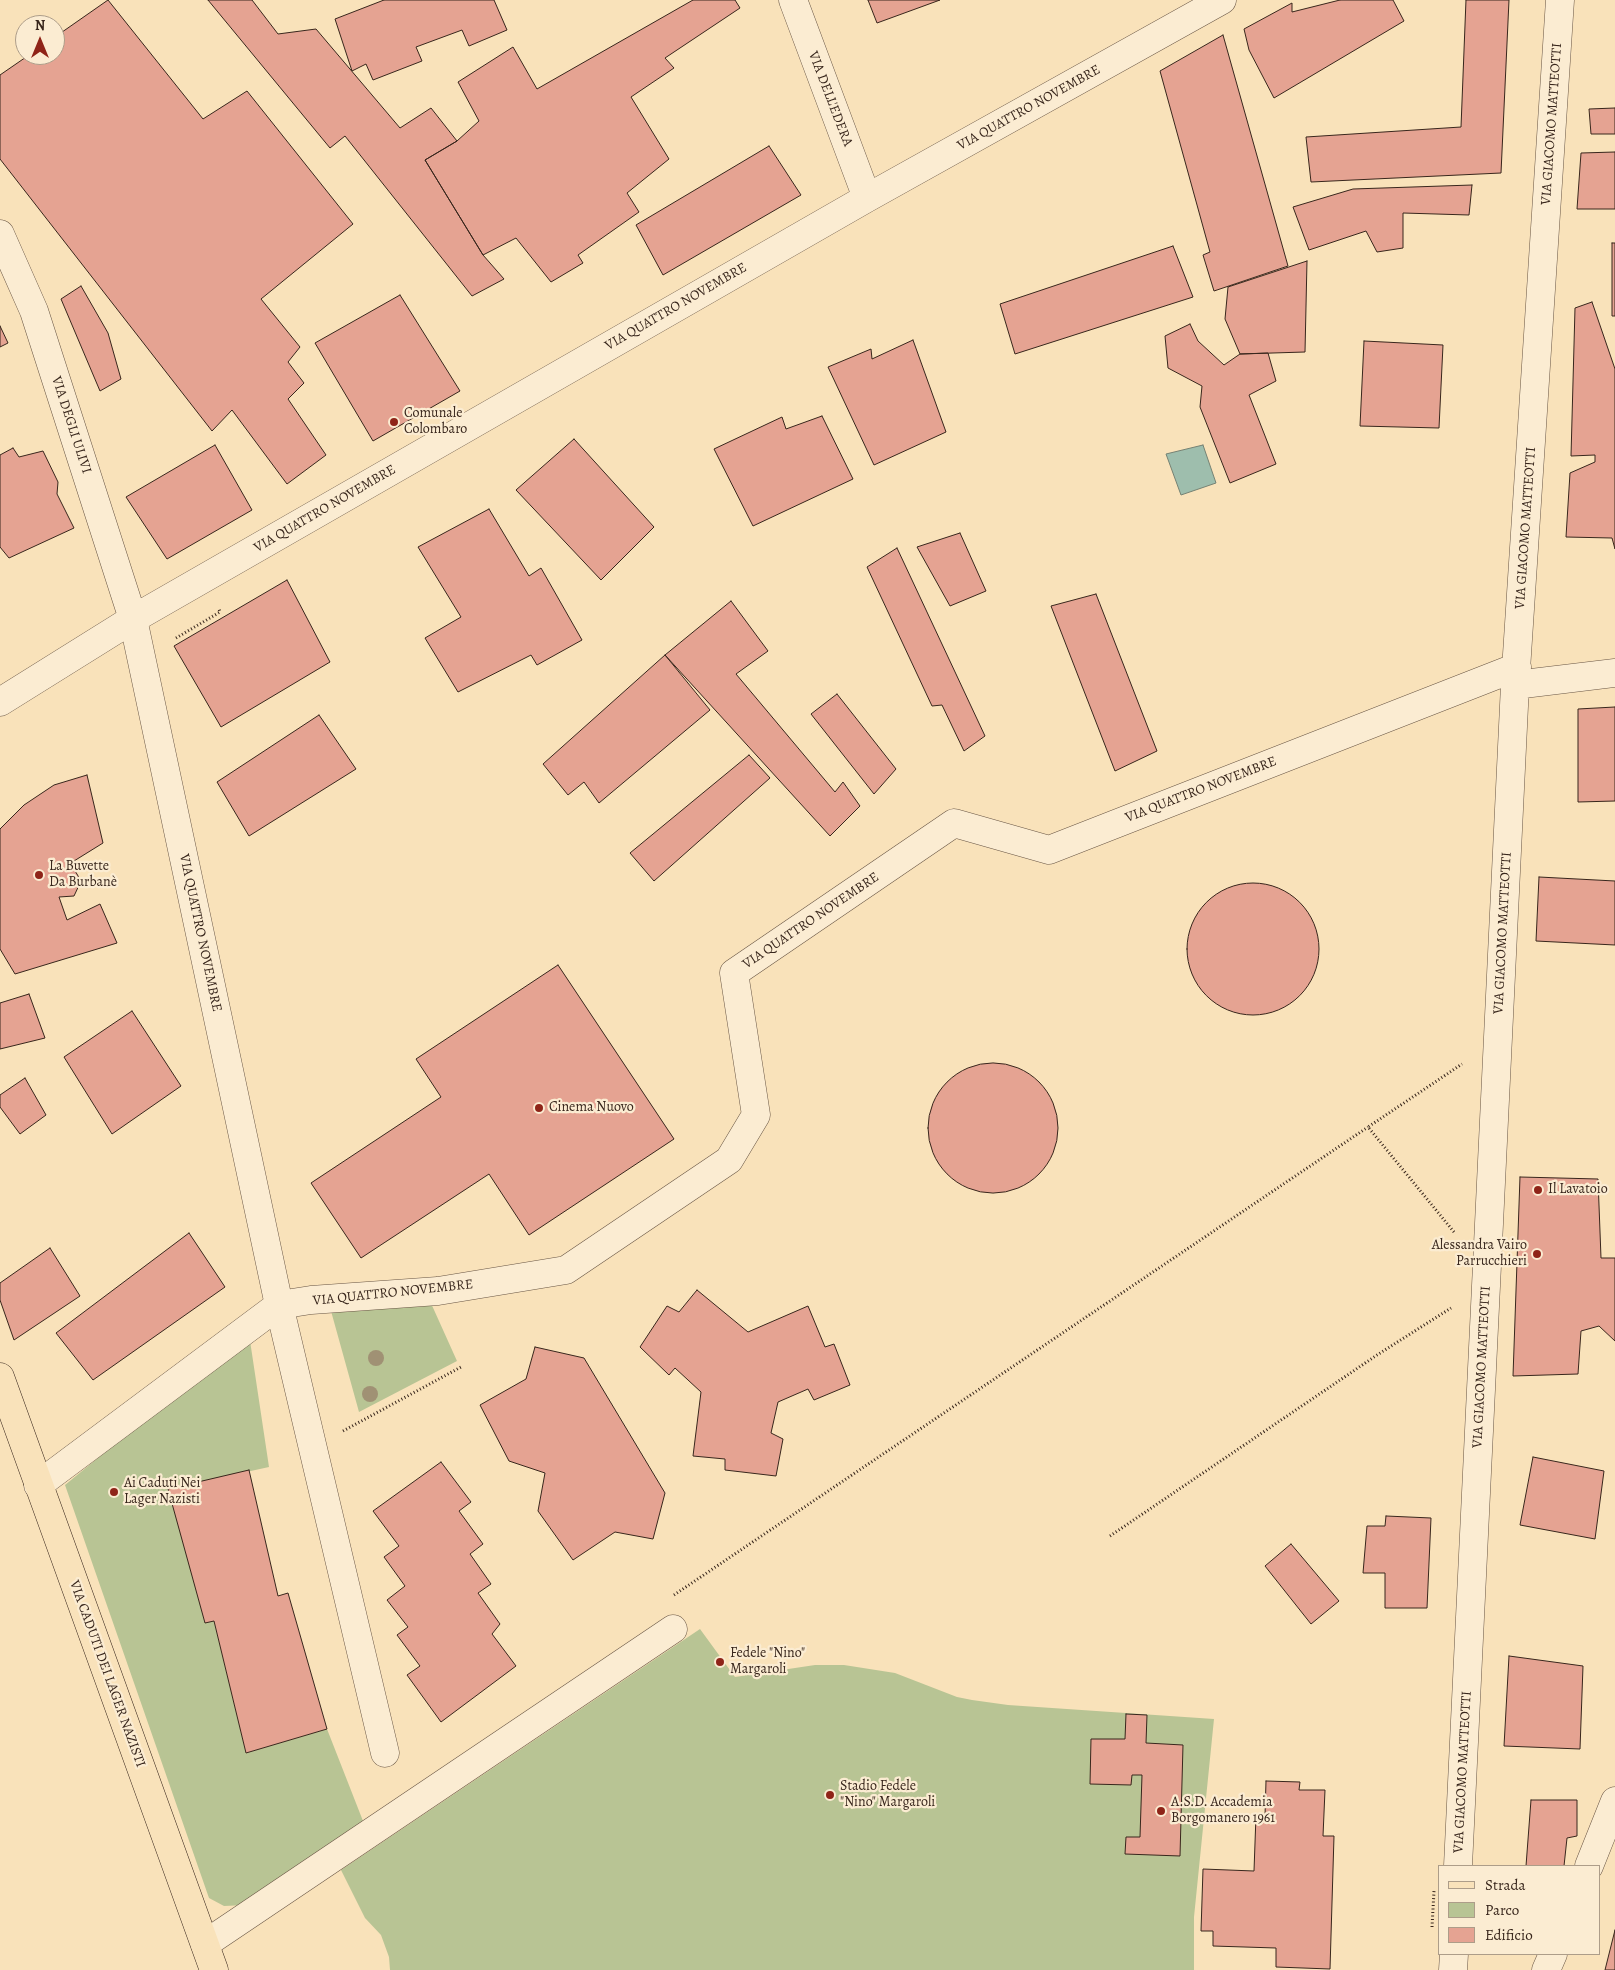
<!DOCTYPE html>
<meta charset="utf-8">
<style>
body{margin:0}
#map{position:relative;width:1615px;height:1970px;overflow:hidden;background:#f9e2ba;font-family:Alegreya,serif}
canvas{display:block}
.legend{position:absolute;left:1438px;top:1865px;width:162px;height:90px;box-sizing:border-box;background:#fbecd2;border:1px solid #ad9d89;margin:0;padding:6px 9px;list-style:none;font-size:15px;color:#38261c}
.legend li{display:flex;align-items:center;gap:10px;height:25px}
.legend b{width:25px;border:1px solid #ad9d89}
.north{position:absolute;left:15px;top:15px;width:50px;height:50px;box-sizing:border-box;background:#fbecd2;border:1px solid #ad9d89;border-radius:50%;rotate:0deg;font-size:14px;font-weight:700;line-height:20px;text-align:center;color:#38261c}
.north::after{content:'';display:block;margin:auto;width:18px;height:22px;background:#8f2418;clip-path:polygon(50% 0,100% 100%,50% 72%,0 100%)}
</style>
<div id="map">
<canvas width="1615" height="1970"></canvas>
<ul class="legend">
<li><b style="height:6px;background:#f9e2ba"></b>Strada</li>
<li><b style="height:14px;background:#b8c494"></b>Parco</li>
<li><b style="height:14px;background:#e5a392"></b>Edificio</li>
</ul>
<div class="north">N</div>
</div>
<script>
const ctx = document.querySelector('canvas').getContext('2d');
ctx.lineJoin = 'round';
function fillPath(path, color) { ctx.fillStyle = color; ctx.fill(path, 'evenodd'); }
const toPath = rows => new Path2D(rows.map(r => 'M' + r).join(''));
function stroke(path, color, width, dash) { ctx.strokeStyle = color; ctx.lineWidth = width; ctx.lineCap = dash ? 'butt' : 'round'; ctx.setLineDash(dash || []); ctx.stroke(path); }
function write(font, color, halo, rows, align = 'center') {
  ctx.font = font + ' Alegreya,serif'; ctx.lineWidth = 4.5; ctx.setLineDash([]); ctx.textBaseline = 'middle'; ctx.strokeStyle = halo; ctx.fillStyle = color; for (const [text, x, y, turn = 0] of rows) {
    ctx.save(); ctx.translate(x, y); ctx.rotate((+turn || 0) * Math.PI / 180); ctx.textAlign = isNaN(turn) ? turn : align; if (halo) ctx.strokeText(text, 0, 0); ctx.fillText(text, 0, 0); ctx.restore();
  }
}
fillPath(toPath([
 [430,1301,457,1361,359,1412,331,1311],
 [249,1334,269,1467,169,1489,205,1622,214,1621,246,1753,327,1729,363,1821,246,1905,224,1906,209,1898,65,1485],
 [700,1629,735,1677,815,1665,844,1665,895,1673,957,1697,972,1700,1008,1705,1214,1719,1194,1917,1194,1970,390,1970,389,1957,381,1935,365,1918,341,1870]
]), '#b8c494');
const water = toPath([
 [1203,445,1216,483,1181,495,1166,454,1203,445]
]);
fillPath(water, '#9ebead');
stroke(water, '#758173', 1);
const building = toPath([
 [108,0,203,119,247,91,353,224,261,299,300,347,288,362,304,383,288,399,326,455,287,484,232,410,212,431,0,159,0,75,29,55,55,55,55,37,108,0],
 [208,0,252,0,278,34,316,29,400,128,431,108,457,141,425,160,483,255,504,279,472,296,345,136,330,148,208,0],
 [384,0,494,0,507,30,469,46,462,30,416,47,422,61,373,80,366,64,352,71,335,19,384,0],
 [693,0,735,0,740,8,665,58,674,68,631,97,669,159,627,193,639,212,578,255,583,263,551,282,516,238,483,255,425,160,457,141,479,121,458,82,513,47,537,89,693,0],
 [868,0,940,0,877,23,868,0],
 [1340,0,1393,0,1404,21,1274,98,1249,50,1244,29,1292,3,1292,12,1340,0],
 [1466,0,1509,0,1501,173,1311,182,1306,137,1461,127,1466,0],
 [1223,35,1288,266,1214,291,1203,255,1210,252,1160,71,1223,35],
 [1615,108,1615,134,1591,134,1589,109,1615,108],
 [769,146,801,195,663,275,636,225,769,146],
 [1615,152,1615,209,1577,209,1581,153,1615,152],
 [1472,185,1469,215,1403,213,1403,248,1377,252,1366,231,1309,250,1293,207,1353,189,1472,185],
 [1612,243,1615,243,1615,316,1612,316,1612,243],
 [1173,246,1193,297,1015,354,1000,304,1173,246],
 [1307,261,1305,352,1240,354,1225,319,1228,287,1307,261],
 [81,286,108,333,121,379,100,391,61,299,81,286],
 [400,295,460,391,373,441,315,343,400,295],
 [1592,302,1615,369,1615,549,1612,538,1566,537,1570,473,1595,462,1595,455,1571,456,1575,308,1592,302],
 [1190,324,1198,341,1224,365,1240,354,1268,353,1276,381,1249,395,1276,464,1230,483,1200,407,1202,386,1168,368,1165,336,1190,324],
 [0,326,8,343,0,347,0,326],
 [913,340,946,432,874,465,828,367,871,349,872,359,913,340],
 [1364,341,1443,345,1439,428,1360,426,1364,341],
 [822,416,853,479,753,526,714,449,782,417,786,429,822,416],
 [574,439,654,527,601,580,516,490,574,439],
 [215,445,252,510,167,559,126,497,215,445],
 [13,448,19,457,43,451,58,482,57,494,74,528,9,558,0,547,0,455,13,448],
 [489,509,529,576,541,568,582,640,537,665,531,655,458,692,425,638,461,617,418,547,489,509],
 [960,533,986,591,950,606,917,547,960,533],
 [897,548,985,736,964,751,942,705,932,706,867,567,897,548],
 [287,580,330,662,221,727,174,646,287,580],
 [1096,594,1157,751,1115,771,1051,606,1096,594],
 [731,601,768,651,736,674,835,792,843,782,860,806,830,836,665,655,731,601],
 [665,655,710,710,599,803,584,782,568,795,543,764,665,655],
 [837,694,896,769,874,794,811,714,837,694],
 [1615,707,1615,801,1578,802,1578,709,1615,707],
 [319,715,356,769,249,836,217,782,319,715],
 [749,755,770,778,654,881,630,853,749,755],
 [87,775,103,843,74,861,74,869,81,881,74,896,59,897,67,920,100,904,117,943,15,974,0,949,0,829,24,805,54,785,87,775],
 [1539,877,1615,881,1615,945,1536,941,1539,877],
 '1187 949a66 66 0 1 1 132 0a66 66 0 1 1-132 0Z',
 [558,965,674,1139,529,1235,489,1174,361,1258,311,1183,441,1097,416,1059,558,965],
 [29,994,45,1038,0,1049,0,1003,29,994],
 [132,1011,181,1086,112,1134,64,1057,132,1011],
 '928 1128a65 65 0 1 1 130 0a65 65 0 1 1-130 0Z',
 [25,1078,46,1115,20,1134,0,1107,0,1095,25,1078],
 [1520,1177,1598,1179,1601,1258,1615,1258,1615,1341,1599,1326,1581,1331,1578,1374,1513,1376,1520,1177],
 [189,1233,225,1287,93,1380,56,1333,189,1233],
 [50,1248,80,1296,14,1340,0,1300,0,1283,50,1248],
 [697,1290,748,1332,808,1306,825,1347,834,1344,850,1385,814,1400,808,1389,778,1402,771,1433,783,1439,776,1476,725,1470,725,1459,693,1456,701,1392,675,1368,669,1375,640,1347,667,1306,679,1312,697,1290],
 [535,1347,584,1358,665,1493,653,1539,615,1532,573,1560,538,1511,545,1473,509,1461,480,1405,526,1379,535,1347],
 [1533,1457,1604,1471,1595,1539,1520,1525,1533,1457],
 [441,1462,471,1502,459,1511,483,1544,470,1554,491,1584,478,1593,500,1624,492,1634,516,1666,441,1722,407,1675,420,1666,397,1635,408,1627,387,1600,405,1586,384,1557,399,1546,373,1511,441,1462],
 [249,1470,278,1596,288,1593,327,1729,246,1753,214,1621,205,1623,168,1489,249,1470],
 [1386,1516,1431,1518,1427,1608,1385,1608,1385,1573,1363,1573,1367,1526,1385,1526,1386,1516],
 [1291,1544,1339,1601,1311,1624,1265,1566,1291,1544],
 [1509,1656,1583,1666,1580,1749,1504,1746,1509,1656],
 [1126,1714,1147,1715,1146,1743,1183,1745,1180,1856,1125,1854,1126,1837,1140,1837,1142,1775,1132,1775,1131,1785,1090,1784,1091,1739,1125,1739,1126,1714],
 [1266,1781,1300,1782,1299,1790,1325,1790,1323,1836,1334,1836,1330,1969,1276,1967,1276,1948,1213,1946,1213,1931,1201,1931,1203,1869,1254,1871,1256,1815,1265,1816,1266,1781],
 [1531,1800,1577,1800,1577,1836,1567,1838,1564,1866,1526,1866,1531,1800],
 [1615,1930,1615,1970,1605,1970,1615,1930]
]);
fillPath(building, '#e5a392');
stroke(building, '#38261c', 1);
const minor = toPath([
 [793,0,867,198],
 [0,234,34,311,133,619,279,1305,385,1753],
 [1515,685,1615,673],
 [0,702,133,619,867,198,1222,0],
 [38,1485,279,1305,311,1300,438,1291,566,1270,729,1160,756,1115,734,973,954,823,1049,850,1517,667],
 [1458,1866,1515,685,1560,0],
 [1589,1866,1615,1801],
 [205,1944,673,1629],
 [1453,1970,1454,1954],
 [1546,1970,1553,1954]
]);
const major = toPath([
 [0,1377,214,1970]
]);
stroke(minor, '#685544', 29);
stroke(major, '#38261c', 29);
stroke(toPath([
 [176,638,220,612,219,609],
 [1454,1232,1368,1127,1462,1064],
 [343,1431,461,1367],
 [1110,1536,1377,1355,1451,1308],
 [674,1595,1368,1127],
 [1432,1927,1434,1891]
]), '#38261c', 3, [1, 2.5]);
stroke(minor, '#fbecd2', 28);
stroke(major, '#f9e2ba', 28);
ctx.fillStyle = '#a09174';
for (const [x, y] of [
 [376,1358],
 [370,1394]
]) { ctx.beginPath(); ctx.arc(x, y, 8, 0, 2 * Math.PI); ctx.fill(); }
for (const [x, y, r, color] of [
 [394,422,5,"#8f2418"],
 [39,875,5,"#8f2418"],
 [539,1108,5,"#8f2418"],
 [1538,1190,5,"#8f2418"],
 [1537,1254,5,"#8f2418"],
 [114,1492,5,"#8f2418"],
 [720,1662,5,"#8f2418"],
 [830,1795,5,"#8f2418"],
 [1161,1811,5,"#8f2418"]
]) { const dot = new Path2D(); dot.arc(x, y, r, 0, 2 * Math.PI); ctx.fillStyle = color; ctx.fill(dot); stroke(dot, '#fbecd2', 2); }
write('14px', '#38261c', '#fbecd2', [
 ["VIA DELL'EDERA",830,99,69],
 ["VIA QUATTRO NOVEMBRE",1029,108,-29],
 ["VIA GIACOMO MATTEOTTI",1552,124,-86],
 ["VIA QUATTRO NOVEMBRE",676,307,-30],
 ["VIA DEGLI ULIVI",71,425,72],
 ["VIA QUATTRO NOVEMBRE",325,509,-30],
 ["VIA GIACOMO MATTEOTTI",1526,528,-86],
 ["VIA QUATTRO NOVEMBRE",1201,790,-21],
 ["VIA QUATTRO NOVEMBRE",811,921,-34],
 ["VIA QUATTRO NOVEMBRE",200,933,78],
 ["VIA GIACOMO MATTEOTTI",1503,933,-87],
 ["VIA QUATTRO NOVEMBRE",393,1293,-6],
 ["VIA GIACOMO MATTEOTTI",1482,1367,-87],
 ["VIA CADUTI DEI LAGER NAZISTI",107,1674,70],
 ["VIA GIACOMO MATTEOTTI",1463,1772,-87]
]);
write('14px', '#38261c', '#fbecd2', [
 ["Comunale",404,414],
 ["Colombaro",404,430],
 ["La Buvette",49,867],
 ["Da Burbanè",49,883],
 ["Cinema Nuovo",549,1108],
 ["Il Lavatoio",1548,1190],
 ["Alessandra Vairo",1527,1246,"right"],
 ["Parrucchieri",1527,1262,"right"],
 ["Ai Caduti Nei",124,1484],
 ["Lager Nazisti",124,1500],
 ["Fedele \"Nino\"",730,1654],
 ["Margaroli",730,1670],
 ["Stadio Fedele",840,1787],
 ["\"Nino\" Margaroli",840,1803],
 ["A.S.D. Accademia",1171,1803],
 ["Borgomanero 1961",1171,1819]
], 'left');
</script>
